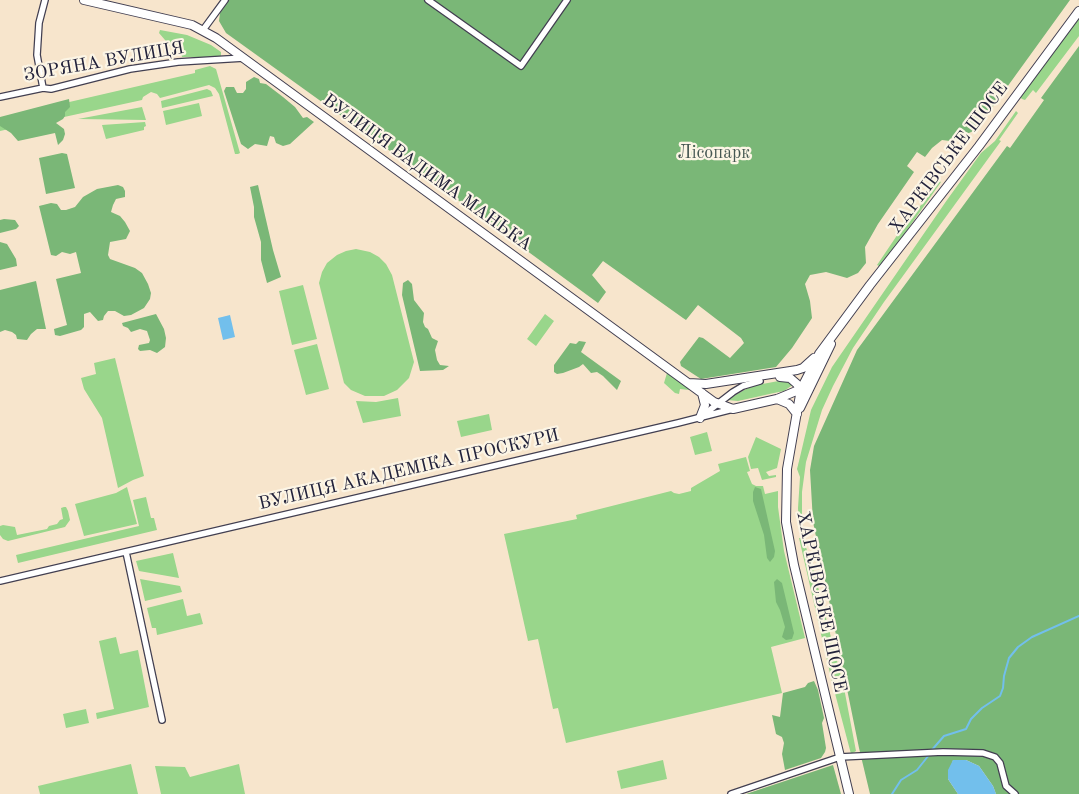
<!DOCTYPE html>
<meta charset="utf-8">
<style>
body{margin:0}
canvas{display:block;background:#f7e5cc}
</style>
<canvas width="1079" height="794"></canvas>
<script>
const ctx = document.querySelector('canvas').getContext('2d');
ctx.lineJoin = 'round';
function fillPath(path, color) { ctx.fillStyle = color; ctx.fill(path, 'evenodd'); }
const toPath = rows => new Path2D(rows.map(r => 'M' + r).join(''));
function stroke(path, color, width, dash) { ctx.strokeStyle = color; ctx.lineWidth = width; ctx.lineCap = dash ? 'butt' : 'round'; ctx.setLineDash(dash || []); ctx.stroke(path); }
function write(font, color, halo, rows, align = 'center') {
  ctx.font = font + ' "Old Standard TT",serif'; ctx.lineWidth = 4.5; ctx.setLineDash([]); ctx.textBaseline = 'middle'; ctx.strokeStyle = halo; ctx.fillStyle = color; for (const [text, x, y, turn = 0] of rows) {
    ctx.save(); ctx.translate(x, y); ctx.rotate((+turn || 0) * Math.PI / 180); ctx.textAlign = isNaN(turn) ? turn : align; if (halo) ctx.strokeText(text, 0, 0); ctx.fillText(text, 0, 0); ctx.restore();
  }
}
fillPath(toPath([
 [1079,17,1079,36,1036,93,1033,90,1025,100,1022,99,1020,97],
 [160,30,187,35,211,45,221,52,221,57,182,57,181,53,174,45,171,47,159,33],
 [210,66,216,69,240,153,238,154,235,154,219,94,215,88,209,85,160,98,157,94,151,92,143,97,142,100,0,131,0,118,195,73,195,70],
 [207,89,211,91,213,96,162,108,161,101],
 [199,103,202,116,166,125,163,111],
 [142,107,146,120,78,119],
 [1016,111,1018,113,999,140,1001,141,884,302,853,348,833,386,822,410,806,462,802,492,802,530,799,531,798,508,800,477,797,469,800,457,811,410,832,367,947,200,981,153,995,141],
 [145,122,146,126,144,127,144,130,106,139,102,125],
 [939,181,941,182,881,267,877,265,902,228,912,217],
 [356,249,370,252,379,257,386,264,392,275,414,362,409,378,397,390,384,396,365,396,351,390,344,383,319,283,322,272,327,263,337,255,346,251],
 [303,285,317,339,292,345,279,291],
 [545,314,554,321,536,346,527,339],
 [317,344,329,389,306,395,294,350],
 [115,358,144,476,133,480,118,488,102,418,84,389,81,378,96,374,94,363],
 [667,373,689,388,689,390,680,389,679,394,675,393,664,383],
 [784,380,791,380,794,384,784,391,774,393,738,401,727,400,746,389,757,385],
 [398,398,401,416,363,423,356,401,376,402],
 [489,414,492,430,461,437,457,421],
 [707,432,712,451,695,455,690,437],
 [756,437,781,449,777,468,766,472,769,476,776,475,776,477,762,480,758,468,751,469,748,457],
 [746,457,750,471,747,472,752,484,756,486,763,486,765,494,778,491,778,507,784,551,805,638,771,647,782,693,566,743,558,708,553,709,538,639,528,641,504,534,577,519,576,515,671,491,674,493,679,494,691,491,691,488,720,471,718,464],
 [127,487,137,524,84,536,75,504,116,493],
 [146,497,151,518,154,518,157,530,18,563,16,555,139,526,133,500],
 [64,507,66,507,68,511,70,520,65,527,8,541,3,539,0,535,0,526,3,525,15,527,17,535,47,529,49,526,57,524,60,520,63,519,61,508],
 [799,538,803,538,815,575,844,688,856,751,851,754,832,682],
 [173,553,179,578,139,571,136,561],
 [140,579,180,586,182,592,145,601],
 [183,599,187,616,200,613,203,624,157,635,156,628,152,628,147,608],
 [116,637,120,654,138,650,149,707,97,719,96,713,114,709,99,641],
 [86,709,89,723,66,728,63,714],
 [663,760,667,779,621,789,617,771],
 [131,764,138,794,40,794,38,786],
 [239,764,245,794,161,794,155,766,185,767,190,777]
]), '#99d68b');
fillPath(toPath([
 [229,0,1070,0,976,130,950,141,942,140,932,148,925,157,917,152,907,166,914,172,878,224,865,247,866,263,858,273,847,278,826,272,810,275,805,284,810,301,812,318,792,348,776,367,701,379,681,366,680,362,699,337,703,338,730,358,744,343,741,338,698,305,686,320,683,318,603,261,592,275,606,292,598,303,436,184,226,33,219,21,220,13],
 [1079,46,1079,794,996,794,993,786,979,766,966,760,953,760,948,779,958,794,870,794,859,748,813,522,810,470,814,446,857,350,1007,146,1010,148,1044,100,1041,98],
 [254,77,259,79,260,83,266,84,283,97,295,107,303,118,307,117,314,122,290,144,283,146,276,143,274,137,270,136,267,146,255,144,248,149,241,144,224,91,226,87,234,87,237,93,243,93,246,89,246,82],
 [69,99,70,107,65,112,65,116,63,119,56,123,64,129,65,134,63,140,58,145,55,133,18,141,11,133,0,126,0,117],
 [62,153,67,154,75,188,46,194,39,158],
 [118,185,123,187,125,191,125,197,116,199,113,205,111,212,120,216,125,222,130,231,126,239,110,242,108,255,110,259,135,268,142,273,148,284,151,293,150,299,144,308,131,315,124,316,115,311,108,311,104,316,103,320,98,321,90,312,84,314,84,327,81,330,60,336,55,335,54,329,67,325,56,279,81,273,76,252,70,254,62,252,56,256,51,255,39,206,51,203,57,204,61,210,66,210,75,207,83,197,97,189],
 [258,185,273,250,281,277,267,283,261,260,261,242,254,217,254,207,250,187],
 [4,219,15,220,19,226,16,229,0,233,0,220],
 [0,242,7,244,16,259,17,266,0,270],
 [408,280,412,284,414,300,424,313,423,322,425,327,428,329,432,338,438,341,435,350,437,360,440,365,449,366,443,370,420,371,402,295,403,283],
 [36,281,46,329,37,329,31,334,27,340,17,339,16,335,12,332,5,330,0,332,0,290],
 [156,314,164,329,166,338,165,347,157,353,150,350,140,351,138,349,139,345,149,343,150,340,147,331,140,329,131,332,128,328,123,326,122,323],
 [579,341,586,342,581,352,621,381,617,390,603,376,597,372,591,373,583,364,579,367,563,373,557,374,554,372,554,365,570,343,576,344],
 [755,487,761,489,775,551,774,557,770,562,767,558,764,535,753,501,753,492],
 [777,579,782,583,794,633,792,639,786,640,782,637,785,627,780,610,776,602,774,582],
 [814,681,818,690,824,718,822,723,826,748,825,752,821,758,785,770,782,754,784,743,782,737,776,734,772,715,780,717,783,693,805,687,808,683],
 [833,765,841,794,746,794]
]), '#7ab777');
fillPath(toPath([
 [230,315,235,337,223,340,218,318],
 [953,760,966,760,979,766,993,786,996,794,958,794,948,779,948,770]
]), '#72bfec');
stroke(toPath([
 [931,751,944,736,966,729,971,719,982,708,1000,696,1003,688,1004,676,1009,658,1018,647,1032,637,1079,616],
 [892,794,901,780,917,770,929,755]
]), '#72bfec', 2);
const minor = toPath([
 [428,0,521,66,567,0],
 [203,30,225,0],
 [43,88,37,55,39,23,45,0],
 [0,97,43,88,51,89,130,69,178,62,244,58],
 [702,416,733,392,743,386,760,381],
 [126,552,162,720],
 [0,581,678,423,733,409],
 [731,794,840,757,943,752,983,753,995,757,1000,763,1006,786,1015,794]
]);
const major = toPath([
 [84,0,192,25,216,38,714,402,733,409,777,399,801,389,817,372],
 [780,377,790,378,797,384,801,391],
 [689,383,706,384,797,370,803,368,814,358],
 [777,399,789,404,797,414],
 [800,408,831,344],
 [700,418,705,405,702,393],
 [849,794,794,565,786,522,787,469,801,389,819,354,870,285,979,146,1079,11]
]);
stroke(minor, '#423f51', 8);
stroke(major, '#423f51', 10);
stroke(minor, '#fff', 5.5);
stroke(major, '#fff', 8);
write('18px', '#22223b', '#fcf5e5', [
 ["ЗОРЯНА ВУЛИЦЯ",104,62,-10],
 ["ХАРКІВСЬКЕ ШОСЕ",949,158,-53],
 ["ВУЛИЦЯ ВАДИМА МАНЬКА",427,173,36],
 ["ВУЛИЦЯ АКАДЕМІКА ПРОСКУРИ",409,470,-13],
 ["ХАРКІВСЬКЕ ШОСЕ",821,602,78]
]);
write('18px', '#465853', '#fcf5e5', [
 ["Лісопарк",714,153]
]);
</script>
